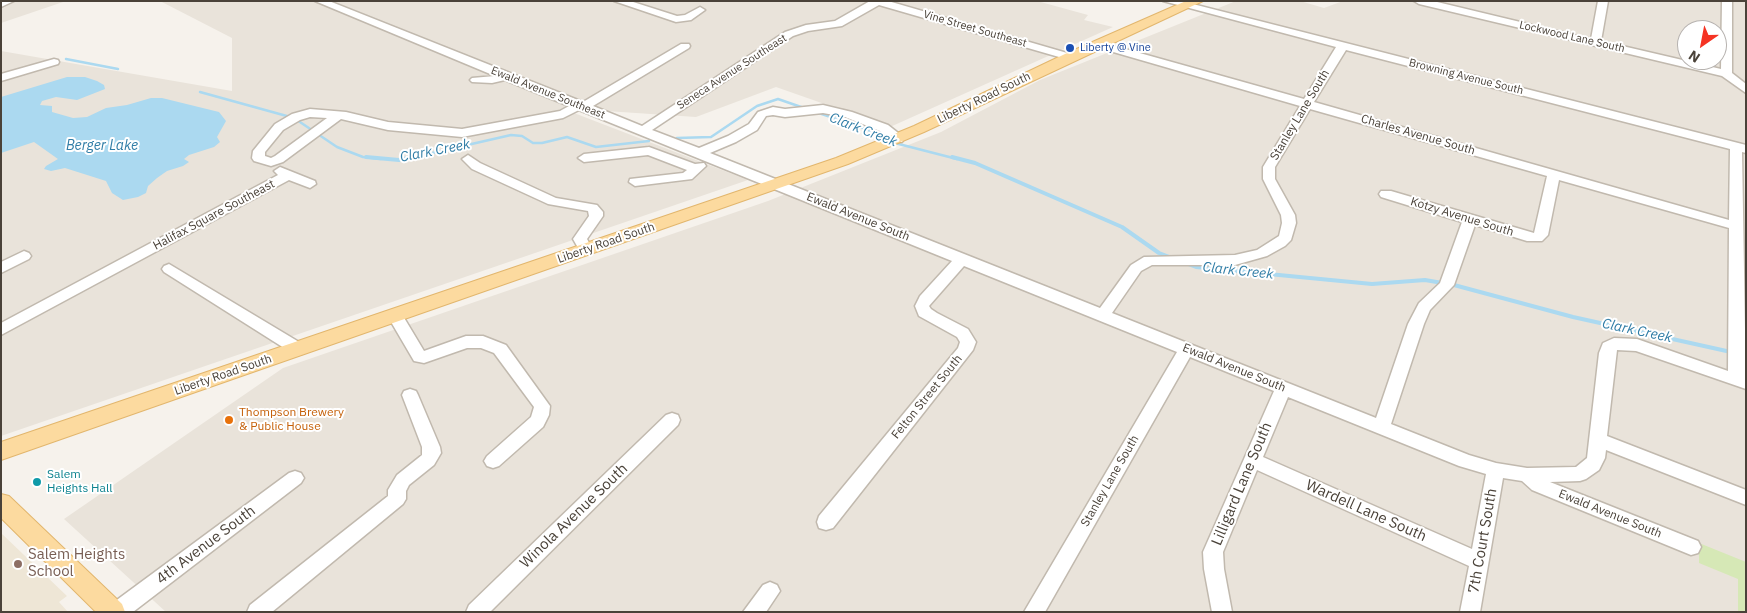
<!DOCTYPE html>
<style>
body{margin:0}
#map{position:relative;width:1747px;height:613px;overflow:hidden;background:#f6f2ec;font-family:"IBM Plex Sans",sans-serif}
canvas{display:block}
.frame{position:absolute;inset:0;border:2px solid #4a4239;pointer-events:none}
.north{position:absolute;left:1677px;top:20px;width:50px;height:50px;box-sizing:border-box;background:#fff;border:1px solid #b7b3b0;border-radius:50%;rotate:213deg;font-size:14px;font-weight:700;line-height:20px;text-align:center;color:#4a4239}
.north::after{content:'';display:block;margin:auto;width:18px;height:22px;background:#f53323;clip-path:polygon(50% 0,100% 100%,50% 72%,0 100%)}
</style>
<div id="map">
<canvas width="1747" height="613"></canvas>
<div class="frame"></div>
<div class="north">N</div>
</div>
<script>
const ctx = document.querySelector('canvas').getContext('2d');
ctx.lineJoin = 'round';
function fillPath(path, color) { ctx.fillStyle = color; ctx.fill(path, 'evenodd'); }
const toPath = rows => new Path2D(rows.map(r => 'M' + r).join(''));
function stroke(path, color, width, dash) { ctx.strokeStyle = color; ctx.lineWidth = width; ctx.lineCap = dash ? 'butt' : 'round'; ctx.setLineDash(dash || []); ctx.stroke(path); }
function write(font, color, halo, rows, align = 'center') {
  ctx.font = font + ' "IBM Plex Sans",sans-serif'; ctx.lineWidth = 4; ctx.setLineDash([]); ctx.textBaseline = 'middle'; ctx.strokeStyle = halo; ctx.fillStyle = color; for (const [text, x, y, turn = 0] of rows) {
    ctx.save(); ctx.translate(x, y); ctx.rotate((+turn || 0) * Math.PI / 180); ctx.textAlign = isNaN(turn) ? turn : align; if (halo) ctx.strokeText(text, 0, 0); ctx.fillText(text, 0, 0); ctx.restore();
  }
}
fillPath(toPath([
 [1,1,66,1,1,23],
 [160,1,1037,1,1088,15,1084,20,1113,27,890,127,776,87,696,117,561,108,748,180,1,436,1,51,232,91,232,38],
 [1236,1,1300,1,1324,8,1343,1,1746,1,1746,612,166,612,64,519,283,368,768,201,941,132,1040,80],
 [1687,30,1717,30,1717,60,1687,60]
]), '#e9e3da');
fillPath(toPath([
 [1,533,67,596,59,602,68,612,1,612]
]), '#eee6d6');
fillPath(toPath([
 [1699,543,1746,562,1746,612,1738,612,1738,579,1699,563]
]), '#d6e8b6');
fillPath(toPath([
 [67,77,85,77,97,81,104,85,105,89,77,100,56,97,42,101,40,105,52,106,52,112,73,118,87,117,106,108,127,105,151,98,162,98,219,112,226,121,217,137,220,142,214,147,189,155,184,159,189,162,183,166,167,171,157,178,148,186,146,193,138,197,123,200,112,193,106,181,65,168,51,171,44,169,46,166,58,159,34,142,1,153,1,97]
]), '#abd9f0');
stroke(toPath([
 [66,59,118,69],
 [200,92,294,118,337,147,363,157,381,159],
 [816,112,877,133,887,141,957,159],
 [677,138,711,137,757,106,778,99,804,108],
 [406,159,511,135,522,136,533,143,542,143,567,137,596,147,649,141]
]), '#abd9f0', 2.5);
stroke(toPath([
 [366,157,399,160,411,157],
 [952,157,975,163,1122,227,1159,253,1172,258],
 [1188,264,1196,267,1372,284,1425,280,1454,285,1573,317,1731,352]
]), '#abd9f0', 4);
const minor = toPath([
 [1,1,14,1,1,7,1,1],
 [315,1,329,1,583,102,681,44,689,44,690,46,689,48,593,106,642,126,785,32,806,25,835,21,870,1,888,1,1074,55,1075,57,1074,59,1066,59,879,5,842,26,808,31,793,36,652,130,699,148,728,136,749,124,758,112,773,107,785,109,823,105,852,112,888,125,902,136,904,139,902,142,894,142,880,131,845,117,823,113,785,117,773,115,766,116,757,130,736,142,710,153,1100,308,1131,265,1144,257,1235,255,1257,250,1279,236,1282,223,1281,215,1263,179,1263,167,1300,106,1096,47,1095,45,1096,43,1104,43,1304,99,1336,47,1163,1,1181,1,1746,145,1746,153,1742,152,1746,389,1636,351,1617,350,1607,436,1746,490,1746,505,1606,450,1605,458,1599,470,1586,479,1580,481,1550,482,1698,541,1701,547,1698,553,1691,555,1532,490,1522,481,1503,478,1480,612,1460,612,1469,566,1257,470,1223,552,1224,569,1232,612,1212,612,1204,569,1203,552,1274,391,1190,357,1045,612,1024,612,1177,352,964,266,929,306,931,309,937,313,968,329,976,342,973,350,833,528,826,530,819,528,817,522,819,516,958,348,960,342,957,337,919,316,915,306,920,296,952,261,579,110,563,118,462,137,388,130,341,119,283,162,271,166,254,161,252,158,253,151,275,124,292,114,310,109,346,112,388,122,462,129,560,111,569,106,505,80,492,83,472,82,470,80,472,78,495,76,315,1],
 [1346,50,1730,149,1729,220,1314,102,1346,50],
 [1310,109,1547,176,1534,233,1391,191,1381,191,1379,194,1381,197,1462,222,1440,283,1419,303,1408,324,1376,418,1112,313,1141,271,1152,265,1235,265,1267,256,1285,246,1291,240,1296,223,1295,215,1275,179,1275,167,1310,109],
 [310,117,327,118,275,156,271,158,265,156,265,152,283,130,300,120,310,117],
 [1559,180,1729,228,1728,371,1637,339,1614,338,1603,343,1599,353,1587,458,1576,467,1527,468,1496,463,1469,455,1391,424,1424,324,1430,310,1454,285,1475,225,1527,241,1542,241,1548,235,1559,180],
 [1288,397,1459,466,1486,474,1472,549,1263,457,1288,397],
 [614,1,630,1,677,16,685,15,700,7,705,10,691,20,676,22,614,1],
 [1414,1,1433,1,1591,39,1598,1,1608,1,1601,41,1721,69,1722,1,1732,1,1732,73,1746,84,1746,93,1722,76,1419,4,1414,1],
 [54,59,58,60,59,62,58,64,1,81,1,74,54,59],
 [649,147,695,164,704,163,706,166,692,179,635,186,629,182,630,179,683,173,687,170,648,155,584,162,578,158,584,154,649,147],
 [468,155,480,163,556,198,597,205,603,212,603,216,587,239,593,250,591,253,581,253,573,239,589,216,588,211,548,204,472,169,462,159,468,155],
 [280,167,315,181,316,184,310,188,289,180,1,335,1,323,278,175,274,171,280,167],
 [24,251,29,253,31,256,29,259,1,273,1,262,24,251],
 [169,264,304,345,306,349,304,353,298,355,292,353,164,272,162,269,164,266,169,264],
 [395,310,400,311,424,351,466,336,483,336,506,345,550,406,549,415,543,427,499,466,493,468,487,466,484,461,487,456,531,417,534,407,494,353,481,348,467,348,424,363,414,361,387,315,390,311,395,310],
 [410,389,416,391,418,395,440,447,441,453,434,465,409,485,406,491,406,499,403,504,272,612,247,612,250,605,388,496,388,490,397,475,422,455,422,447,402,395,404,391,410,389],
 [672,413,678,415,680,420,678,425,490,612,466,612,469,605,666,415,672,413],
 [295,471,301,473,304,478,301,483,133,612,107,612,110,605,289,473,295,471],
 [770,582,777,585,780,591,766,612,743,612,763,585,770,582]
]);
const major = toPath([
 [1186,1,1203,1,924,132,848,164,1,460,1,442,836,158,914,126,1065,54,1186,1],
 [1,494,9,496,122,604,125,612,96,612,1,518,1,494]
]);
stroke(minor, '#c1b9ae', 3);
stroke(major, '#e2b66d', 2);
fillPath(minor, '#fff');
fillPath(major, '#fcda9f');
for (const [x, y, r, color] of [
 [1070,48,5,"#1a4fb4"],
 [229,420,5,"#e8710a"],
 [37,482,5,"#0f9aa8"],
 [18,564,5,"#8d6e63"]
]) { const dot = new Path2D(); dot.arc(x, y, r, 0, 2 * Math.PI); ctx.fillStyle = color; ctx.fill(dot); stroke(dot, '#fff', 2); }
write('11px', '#4a4239', '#fff', [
 ["Vine Street Southeast",975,29,16],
 ["Lockwood Lane South",1572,37,13],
 ["Seneca Avenue Southeast",732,72,-33],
 ["Browning Avenue South",1466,77,14],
 ["Ewald Avenue Southeast",548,93,22]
]);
write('11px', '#164399', '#fff', [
 ["Liberty @ Vine",1080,48]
], 'left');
write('12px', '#4a4239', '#fff', [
 ["Liberty Road South",984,98,-26],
 ["Stanley Lane South",1300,115,-59],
 ["Charles Avenue South",1418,135,16],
 ["Halifax Square Southeast",214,215,-28],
 ["Ewald Avenue South",858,217,22],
 ["Kotzy Avenue South",1462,217,17],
 ["Liberty Road South",606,243,-19],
 ["Ewald Avenue South",1234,368,22],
 ["Liberty Road South",223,375,-19],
 ["Felton Street South",927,397,-51],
 ["Stanley Lane South",1110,481,-60],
 ["Ewald Avenue South",1610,514,22]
]);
write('12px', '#c56008', '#fff', [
 ["Thompson Brewery",239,413],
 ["& Public House",239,427]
], 'left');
write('12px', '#0d838f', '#fff', [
 ["Salem",47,475],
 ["Heights Hall",47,489]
], 'left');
write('italic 14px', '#307da6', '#fff', [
 ["Clark Creek",863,130,21],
 ["Berger Lake",102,146],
 ["Clark Creek",435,151,-11],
 ["Clark Creek",1238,271,6],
 ["Clark Creek",1637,331,12]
]);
write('15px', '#4a4239', '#fff', [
 ["Lilligard Lane South",1242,484,-67],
 ["Wardell Lane South",1366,511,24],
 ["Winola Avenue South",574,516,-44],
 ["7th Court South",1483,541,-80],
 ["4th Avenue South",206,545,-37]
]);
write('15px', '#785e54', '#fff', [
 ["Salem Heights",28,555],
 ["School",28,572]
], 'left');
</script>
